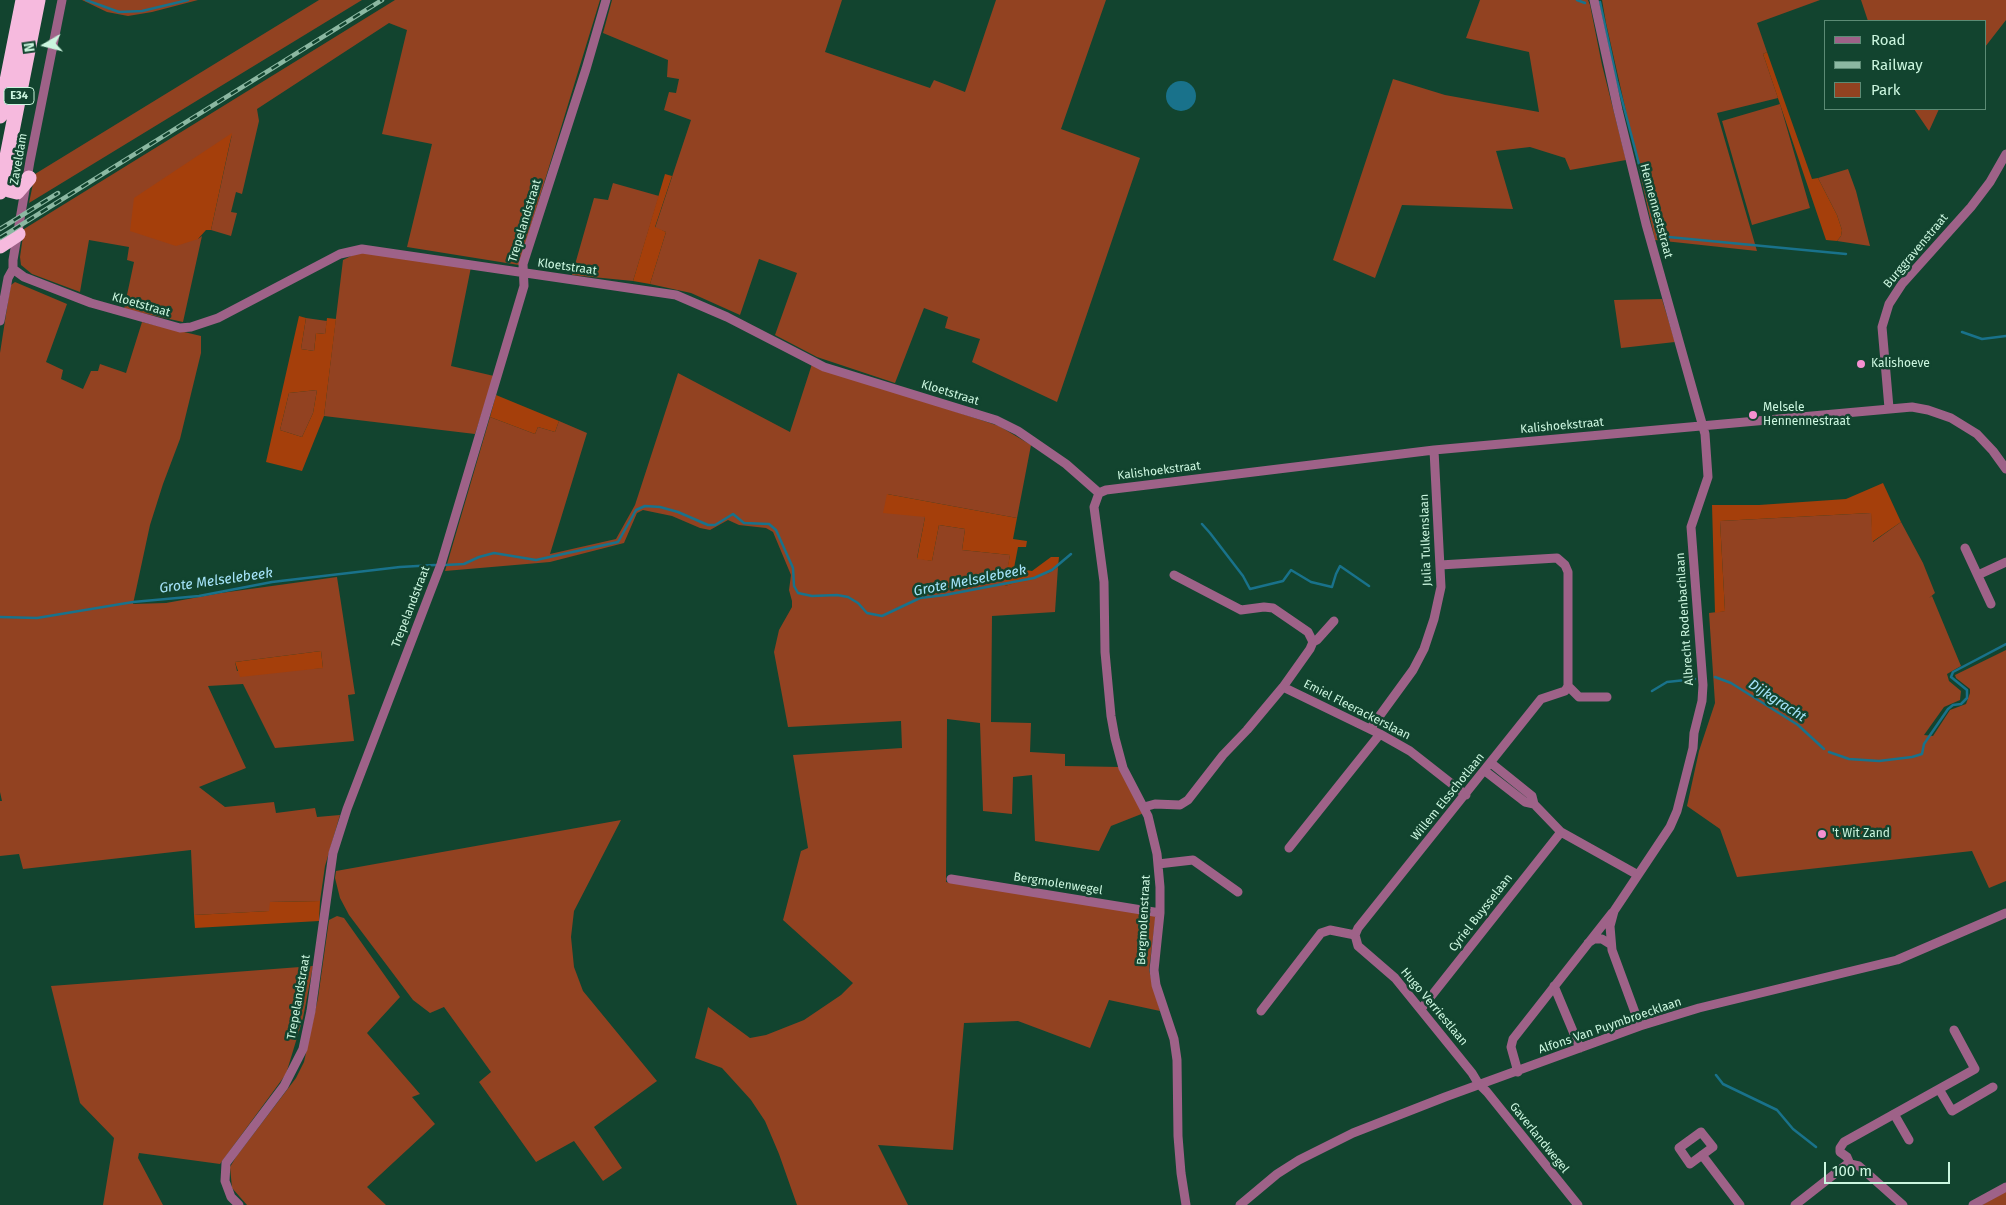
<!DOCTYPE html>
<style>
body{margin:0}
#map{position:relative;width:2006px;height:1205px;overflow:hidden;background:#12442f;font-family:"Fira Sans",sans-serif}
canvas{display:block}
.legend{position:absolute;left:1824px;top:20px;width:162px;height:90px;box-sizing:border-box;background:#12442f;border:1px solid #5c8b75;margin:0;padding:6px 9px;list-style:none;font-size:15px;color:#cbf6df}
.legend li{display:flex;align-items:center;gap:10px;height:25px}
.legend b{width:25px;border:1px solid #5c8b75}
.north{position:absolute;left:20px;top:20px;width:50px;height:50px;-webkit-text-stroke:4px #12442f;paint-order:stroke;rotate:262deg;font-size:14px;font-weight:700;line-height:20px;text-align:center;color:#cbf6df}
.north::after{content:'';display:block;margin:auto;width:18px;height:22px;background:#cbf6df;clip-path:polygon(50% 0,100% 100%,50% 72%,0 100%)}
.scale{position:absolute;left:1824px;top:1162px;width:126px;height:22px;box-sizing:border-box;border:2px solid #cbf6df;border-top:0;padding-left:6px;font-size:15px;line-height:18px;white-space:nowrap;color:#cbf6df;-webkit-text-stroke:4px #12442f;paint-order:stroke}
</style>
<div id="map">
<canvas width="2006" height="1205"></canvas>
<ul class="legend">
<li><b style="height:6px;background:#9e6288"></b>Road</li>
<li><b style="height:6px;background:#8bb8a2"></b>Railway</li>
<li><b style="height:14px;background:#924221"></b>Park</li>
</ul>
<div class="north">N</div>
<div class="scale">100 m</div>
</div>
<script>
const ctx = document.querySelector('canvas').getContext('2d');
ctx.lineJoin = 'round';
function fillPath(path, color) { ctx.fillStyle = color; ctx.fill(path, 'evenodd'); }
const toPath = rows => new Path2D(rows.map(r => 'M' + r).join(''));
function stroke(path, color, width, dash) { ctx.strokeStyle = color; ctx.lineWidth = width; ctx.lineCap = dash ? 'butt' : 'round'; ctx.setLineDash(dash || []); ctx.stroke(path); }
function write(font, color, halo, rows, align = 'center') {
  ctx.font = font + ' "Fira Sans",sans-serif'; ctx.lineWidth = 5; ctx.setLineDash([]); ctx.textBaseline = 'middle'; ctx.strokeStyle = halo; ctx.fillStyle = color; for (const [text, x, y, turn = 0] of rows) {
    ctx.save(); ctx.translate(x, y); ctx.rotate((+turn || 0) * Math.PI / 180); ctx.textAlign = isNaN(turn) ? turn : align; if (halo) ctx.strokeText(text, 0, 0); ctx.fillText(text, 0, 0); ctx.restore();
  }
}
fillPath(toPath([
 [82,0,198,0,152,12,128,16,107,12],
 [319,0,362,0,29,203,35,174],
 [395,0,600,0,519,265,407,247,432,144,382,134,407,30,389,23,257,109,259,121,242,194,236,192,231,212,237,213,231,236,211,230,232,134,198,239,202,236,183,322,124,309,134,262,127,260,129,247,89,240,80,292,32,274,21,265,20,257,24,229],
 [612,0,842,0,825,52,930,88,934,80,965,92,996,0,1106,0,1061,129,1140,158,1057,402,972,362,980,339,945,328,948,317,924,308,895,383,817,357,775,335,797,273,759,259,740,315,691,293,650,284,666,232,655,228,691,120,664,110,669,92,676,93,679,79,667,77,668,60,603,33],
 [1480,0,1588,0,1590,5,1602,65,1626,160,1570,170,1565,158,1530,147,1496,151,1513,209,1402,205,1375,278,1333,260,1393,79,1445,95,1539,112,1529,52,1466,38],
 [1602,0,1820,0,1757,23,1767,52,1763,54,1778,98,1717,113,1757,251,1655,240,1606,23],
 [1861,0,2006,0,2006,20,1985,47,1985,21,1868,21],
 [1780,104,1810,208,1752,225,1722,121],
 [1914,109,1939,109,1929,131],
 [1848,169,1856,191,1870,246,1837,241,1841,236,1842,230,1837,215,1818,178],
 [613,183,659,196,633,281,572,275,594,198,608,200],
 [357,253,374,253,471,267,451,366,494,376,475,434,324,416,343,260],
 [15,282,67,304,46,362,63,370,61,379,83,389,91,371,98,371,100,364,126,373,142,322,201,336,201,353,180,439,163,484,150,525,133,604,166,603,221,593,337,577,355,694,348,695,354,741,275,748,243,684,208,686,246,768,199,787,225,807,274,802,276,813,315,808,317,817,340,815,325,866,320,901,270,902,270,911,194,915,191,850,23,869,19,854,0,856,0,801,2,801,0,792,0,353,9,295,11,285],
 [321,651,323,668,237,671,235,662],
 [1662,299,1675,342,1621,348,1614,300],
 [306,318,327,321,325,334,316,333,314,351,301,349],
 [812,364,999,426,1031,445,1017,518,887,494,925,517,917,558,932,561,939,525,965,529,962,550,1010,555,1005,586,1049,573,1058,567,1055,612,992,616,991,722,1031,723,1030,752,1065,754,1065,766,1120,767,1144,813,1111,826,1099,851,1035,841,1032,775,1013,777,1012,814,983,811,980,723,947,719,946,882,1156,914,1149,970,1160,1011,1109,1000,1090,1048,1018,1021,964,1023,953,1150,878,1145,908,1205,797,1205,779,1154,765,1121,751,1100,722,1068,695,1058,708,1007,750,1038,766,1035,804,1020,841,995,853,983,783,920,801,851,808,848,793,755,902,748,901,721,788,727,774,652,779,630,792,607,792,601,789,590,791,575,773,532,766,528,739,525,728,520,710,530,700,528,672,516,643,510,637,513,624,543,550,562,445,571,490,417,535,434,538,427,555,432,559,421,587,433,550,554,616,539,635,505,678,373,790,432],
 [317,390,313,413,302,437,280,430,289,393],
 [1871,513,1873,542,1901,522,1923,563,1935,593,1929,598,1932,596,1961,666,1947,674,1949,681,1961,691,1960,700,1944,707,1924,735,1933,736,1950,710,1966,704,1970,693,1970,689,1956,678,1955,675,2006,650,2006,881,1989,888,1972,851,1737,877,1720,829,1687,806,1699,751,1715,703,1709,613,1725,611,1720,521],
 [621,820,574,911,571,937,574,967,583,991,657,1081,594,1127,622,1168,603,1181,574,1141,536,1162,479,1082,491,1072,444,1007,430,1013,413,1000,349,915,340,898,335,878,336,871],
 [337,916,344,918,400,997,367,1033,420,1094,412,1097,435,1124,367,1187,386,1205,247,1205,232,1188,230,1167,236,1157,296,1078,304,1062,318,998,329,920],
 [313,966,303,1018,286,1074,220,1164,139,1153,138,1158,163,1205,103,1205,114,1138,80,1103,51,986],
 [2006,1191,2006,1205,1982,1205]
]), '#924221');
fillPath(toPath([
 [1767,52,1812,179,1818,178,1837,215,1842,230,1841,236,1837,241,1826,240,1763,54],
 [232,133,211,230,206,230,198,239,176,246,130,231,134,198],
 [665,174,672,176,655,227,666,232,650,284,633,281],
 [299,316,306,318,301,349,314,351,316,333,325,334,327,318,336,319,324,416,302,471,266,462],
 [317,390,313,413,302,437,280,430,289,393],
 [496,395,559,421,555,432,538,427,535,434,490,417],
 [1883,483,1901,522,1872,542,1871,513,1720,521,1725,611,1715,613,1712,505,1759,505,1846,499],
 [887,494,1017,518,1013,539,1027,541,1026,547,1018,547,1014,568,1032,571,1051,557,1059,557,1058,567,1049,573,1033,580,1004,586,1010,555,962,550,965,529,939,525,932,561,917,559,925,517,883,513],
 [321,651,323,668,240,677,235,662],
 [320,901,319,921,195,928,194,915,269,911,270,902]
]), '#a53f0b');
fillPath(toPath([
 '1166 96a15 15 0 1 1 30 0a15 15 0 1 1-30 0Z'
]), '#19728b');
stroke(toPath([
 [86,0,119,12,142,11,188,0],
 [1577,0,1585,3],
 [1600,2,1617,81,1658,236,1846,254],
 [1962,332,1982,339,2006,336],
 [1202,524,1210,533,1243,576,1250,589,1283,581,1291,570,1311,582,1332,587,1336,574,1340,566,1369,586],
 [445,565,464,564,479,557,494,553,536,560,618,542,636,510,645,506,660,507,678,512,708,525,715,525,733,514,744,523,769,524,776,530,793,568,794,586,798,593,812,596,837,595,848,597,858,603,867,613,882,616,920,598,945,595,1034,578,1052,570,1071,554],
 [0,617,37,618,133,602,199,596,272,582,400,567,435,565],
 [1715,677,1731,683,1798,725,1824,749],
 [1652,691,1667,682,1695,679],
 [1829,752,1849,759,1879,761,1912,757,1922,754,1924,744,1948,709,1953,705,1961,704,1967,698,1967,690,1951,677,1953,672,2006,644],
 [1716,1075,1723,1084,1777,1110,1793,1129,1816,1147]
]), '#19728b', 2.5);
stroke(toPath([
 [1594,0,1618,110,1646,224,1705,434,1708,477,1691,527,1703,685,1702,701,1694,733,1693,748,1677,811,1670,827,1614,911,1610,926,1612,950,1640,1026],
 [13,269,24,277,91,303,180,328,191,327,218,318,340,254,362,249,676,295,727,317,824,367,996,420,1018,431,1066,464,1099,493],
 [0,321,8,278,13,269,13,260,30,161,62,0],
 [1889,408,1882,327,1889,304,1902,284,1971,207,1990,182,2006,154],
 [1099,493,1106,490,1434,450,1912,407,1928,410,1951,418,1977,434,1993,451,2006,469],
 [1099,493,1094,507,1104,582,1105,652,1111,716,1115,738,1123,768,1148,816,1157,854,1160,887,1160,913,1154,970,1156,985,1174,1039,1177,1060,1178,1136,1181,1173,1186,1205],
 [1965,548,1991,604],
 [1174,575,1241,610,1264,607,1273,608,1308,632,1313,642],
 [1978,575,2006,562],
 [1568,686,1579,697,1607,697],
 [1283,687,1380,734,1410,751,1466,795],
 [1370,729,1413,670,1424,649,1434,619,1441,587,1434,450],
 [1491,763,1532,796,1534,804,1561,832,1638,875],
 [1485,771,1525,802,1534,804],
 [1144,807,1155,804,1180,805,1188,800,1223,755,1247,730,1283,687,1310,649,1313,642,1317,640,1334,621],
 [1289,848,1380,734],
 [1158,864,1193,860,1238,892],
 [951,879,1160,913],
 [1355,935,1358,928,1541,699,1565,691,1568,686,1568,572,1565,565,1557,558,1440,565],
 [1588,943,1594,939,1602,939,1610,944],
 [1554,986,1580,1048],
 [1421,1009,1561,832],
 [1261,1011,1321,933,1330,930,1355,935,1358,946,1395,978,1472,1073,1478,1083,1487,1092,1578,1205],
 [1518,1072,1511,1047,1513,1039,1612,913],
 [1939,1089,1952,1111,1993,1087],
 [1894,1114,1909,1140],
 [1701,1132,1713,1147,1690,1164,1679,1148,1701,1132],
 [1702,1155,1740,1205],
 [239,1205,231,1197,225,1181,226,1163,284,1086,303,1049,311,1011,333,853,347,809,441,564,524,286,523,264,586,69,606,0],
 [1240,1205,1277,1174,1299,1160,1353,1133,1445,1097,1640,1026,1699,1008,1897,960,2006,913],
 [1795,1205,1846,1165,1850,1164],
 [1903,1205,1859,1166,1850,1164,1847,1157,1840,1152,1840,1148,1844,1142,1975,1069,1954,1030],
 [1973,1205,2006,1187]
]), '#9e6288', 9);
stroke(toPath([
 [0,116,23,0],
 [3,176,9,190,17,192,29,178],
 [0,192,38,0],
 [0,246,18,234]
]), '#f6bade', 15);
const rail = toPath([
 [0,229,58,193],
 [0,238,382,0]
]);
stroke(rail, '#8bb8a2', 4.5);
stroke(rail, '#12442f', 2.5, [8]);
for (const [x, y, r, color] of [
 [1861,364,5,"#f590d1"],
 [1753,415,5,"#f590d1"],
 [1822,834,5,"#f590d1"]
]) { const dot = new Path2D(); dot.arc(x, y, r, 0, 2 * Math.PI); ctx.fillStyle = color; ctx.fill(dot); stroke(dot, '#12442f', 2); }
for (const [x, y, w] of [
 [19,96,30]
]) { const box = new Path2D(); box.roundRect(x - w / 2, y - 8.5, w, 17, 4); ctx.fillStyle = '#12442f'; ctx.fill(box); stroke(box, '#cbf6df', 1); }
write('bold 11px', '#cbf6df', null, [
 ["E34",19,96]
]);
write('12px', '#cbf6df', '#12442f', [
 ["Zaveldam",19,159,-80],
 ["Hennenneststraat",1656,211,75],
 ["Trepelandstraat",525,221,-73],
 ["Burggravenstraat",1916,251,-50],
 ["Kloetstraat",567,267,8],
 ["Kloetstraat",141,305,16],
 ["Kloetstraat",950,393,17],
 ["Kalishoekstraat",1562,426,-5],
 ["Kalishoekstraat",1159,471,-7],
 ["Julia Tulkenslaan",1426,540,-92],
 ["Trepelandstraat",411,607,-69],
 ["Albrecht Rodenbachlaan",1685,619,-94],
 ["Emiel Fleerackerslaan",1357,710,27],
 ["Willem Elsschotlaan",1448,797,-51],
 ["Bergmolenwegel",1058,884,9],
 ["Cyriel Buysselaan",1481,913,-52],
 ["Bergmolenstraat",1144,920,-87],
 ["Trepelandstraat",299,997,-80],
 ["Hugo Verriestlaan",1434,1007,50],
 ["Alfons Van Puymbroecklaan",1610,1026,-19],
 ["Gaverlandwegel",1539,1138,51]
]);
write('12px', '#cbf6df', '#12442f', [
 ["Kalishoeve",1871,364],
 ["Melsele",1763,408],
 ["Hennennestraat",1763,422],
 ["'t Wit Zand",1832,834]
], 'left');
write('italic 14px', '#a5e4fa', '#12442f', [
 ["Grote Melselebeek",216,581,-8],
 ["Grote Melselebeek",970,581,-11],
 ["Dijkgracht",1777,701,33]
]);
</script>
